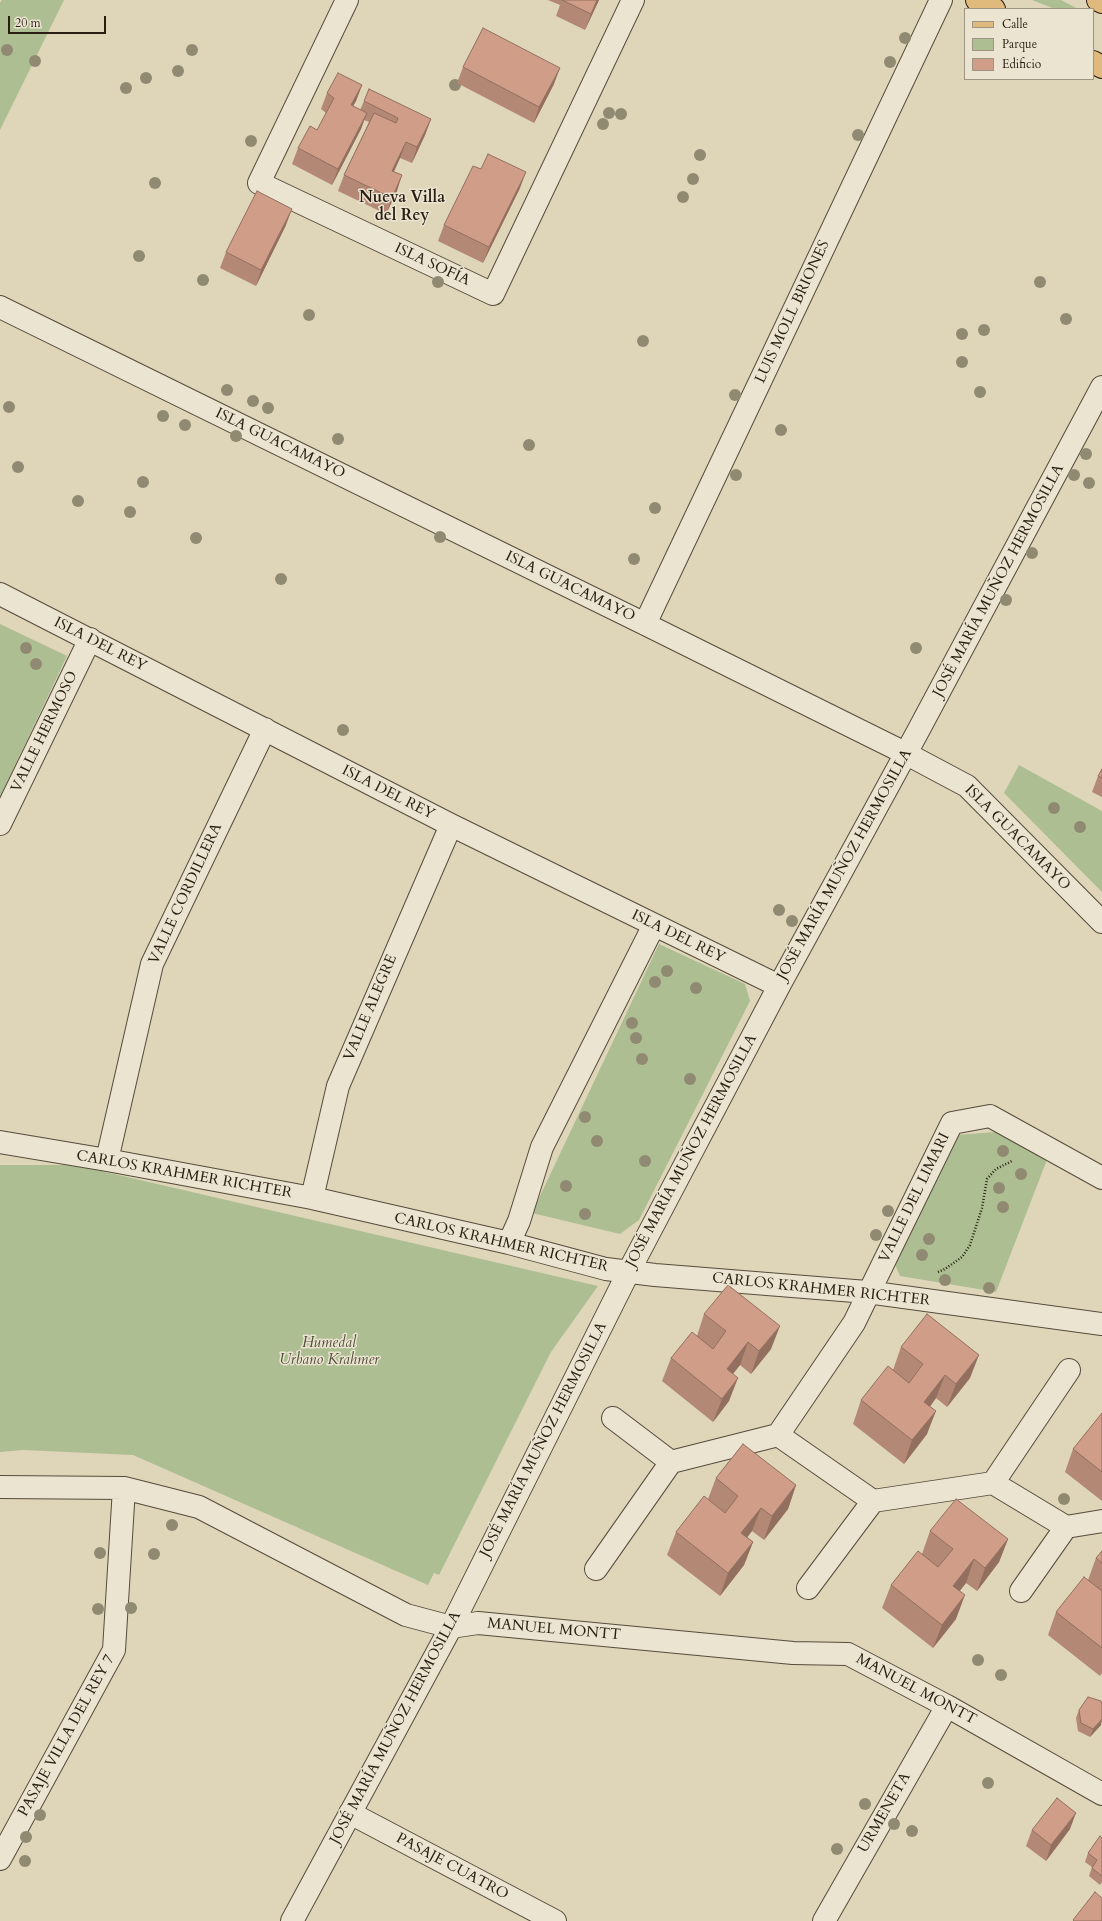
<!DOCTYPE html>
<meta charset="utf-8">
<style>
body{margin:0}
#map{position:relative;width:1102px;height:1921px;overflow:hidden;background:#dfd5b8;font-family:Cardo,serif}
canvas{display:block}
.legend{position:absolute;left:964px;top:8px;width:130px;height:72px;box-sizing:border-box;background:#eae4d1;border:1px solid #9d9484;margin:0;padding:5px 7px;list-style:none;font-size:12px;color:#2a1d11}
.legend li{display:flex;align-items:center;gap:8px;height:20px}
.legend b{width:20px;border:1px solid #9d9484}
.scale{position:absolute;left:8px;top:16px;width:98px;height:18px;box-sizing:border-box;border:2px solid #2a1d11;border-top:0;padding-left:5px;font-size:12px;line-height:14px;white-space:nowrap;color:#2a1d11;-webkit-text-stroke:3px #eae4d1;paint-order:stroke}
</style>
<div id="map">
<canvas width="1102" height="1921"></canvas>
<ul class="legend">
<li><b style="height:5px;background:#e0ba7c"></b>Calle</li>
<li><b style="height:11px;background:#adbe93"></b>Parque</li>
<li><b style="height:11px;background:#d09e88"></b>Edificio</li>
</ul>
<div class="scale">20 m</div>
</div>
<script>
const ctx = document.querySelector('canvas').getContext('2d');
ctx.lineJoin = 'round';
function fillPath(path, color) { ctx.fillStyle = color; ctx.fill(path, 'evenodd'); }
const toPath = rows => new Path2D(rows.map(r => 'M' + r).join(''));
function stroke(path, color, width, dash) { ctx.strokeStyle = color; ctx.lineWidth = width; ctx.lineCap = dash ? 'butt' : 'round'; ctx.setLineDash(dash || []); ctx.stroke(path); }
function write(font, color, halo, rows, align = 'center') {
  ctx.font = font + ' Cardo,serif'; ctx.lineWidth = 3; ctx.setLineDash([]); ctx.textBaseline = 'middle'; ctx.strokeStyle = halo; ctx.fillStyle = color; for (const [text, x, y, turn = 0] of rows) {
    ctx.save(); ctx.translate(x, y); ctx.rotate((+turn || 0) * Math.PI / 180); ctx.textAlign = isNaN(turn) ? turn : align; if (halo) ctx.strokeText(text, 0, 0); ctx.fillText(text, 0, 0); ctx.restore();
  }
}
fillPath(toPath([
 [2,0,64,0,0,130,0,3],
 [1032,0,1061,0,1078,9,1055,9],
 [0,624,67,656,0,797],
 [1019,765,1102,811,1102,892,1004,793],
 [659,944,745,984,750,1001,639,1220,620,1234,532,1213],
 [995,1132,1048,1157,996,1292,900,1276,893,1260,957,1135],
 [0,1165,75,1165,598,1286,551,1352,439,1575,434,1573,428,1585,133,1455,23,1450,0,1452]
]), '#adbe93');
const minor = toPath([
 [347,0,259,183,493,294,633,0],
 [0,307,645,624,905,753,967,786,1102,922],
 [0,594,451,825,779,986],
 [645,624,941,0],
 [0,824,90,639],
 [0,1142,107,1160,312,1198,509,1243,606,1269,655,1275,867,1292,1102,1324],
 [107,1160,152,964,265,729],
 [312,1198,338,1086,451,825],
 [509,1243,519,1221,542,1147,654,925],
 [613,1418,671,1462],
 [778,1435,873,1501],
 [993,1483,1066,1527,1102,1521],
 [0,1487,124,1488,199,1507,406,1615,451,1627,478,1623,793,1653,848,1654,947,1706,1102,1794],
 [596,1569,671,1462,778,1435,854,1323,952,1123,990,1116,1102,1178],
 [808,1588,873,1501,993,1483,1069,1370],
 [1021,1591,1066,1527],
 [350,1813,555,1921],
 [0,1859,114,1650,124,1488],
 [292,1921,451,1627,629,1271,779,986,917,733,1102,387],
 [824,1921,947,1706]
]);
const major = toPath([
 [977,0,994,9],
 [1098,0,1102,2],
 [1093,62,1102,67]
]);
stroke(minor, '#574b3b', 24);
stroke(major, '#2a1d11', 24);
stroke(toPath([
 [938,1272,945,1269,962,1257,970,1245,982,1208,987,1179,996,1169,1012,1161]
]), '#2a1d11', 2.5, [1, 2]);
stroke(minor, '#eae4d1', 22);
stroke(major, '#e0ba7c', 22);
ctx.fillStyle = '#918a72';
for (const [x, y] of [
 [905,38],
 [7,50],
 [192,50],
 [35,61],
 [890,62],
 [178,71],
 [146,78],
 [455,85],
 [126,88],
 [609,113],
 [621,114],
 [603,124],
 [858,135],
 [251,141],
 [700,155],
 [693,179],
 [155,183],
 [683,197],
 [139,256],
 [203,280],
 [438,282],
 [1040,282],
 [309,315],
 [1066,319],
 [984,330],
 [962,334],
 [643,341],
 [962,362],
 [227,390],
 [980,392],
 [735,395],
 [253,401],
 [9,407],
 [268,408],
 [163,416],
 [185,425],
 [781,430],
 [236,436],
 [338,439],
 [529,445],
 [1086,454],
 [18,467],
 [736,475],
 [1074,475],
 [143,482],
 [1089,483],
 [78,501],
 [655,508],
 [130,512],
 [440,537],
 [196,538],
 [1032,553],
 [634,559],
 [281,579],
 [1006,600],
 [26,648],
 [916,648],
 [36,664],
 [343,730],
 [1054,808],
 [1080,827],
 [779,910],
 [792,921],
 [667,971],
 [655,982],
 [696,988],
 [632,1023],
 [636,1038],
 [642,1059],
 [690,1079],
 [585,1117],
 [597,1141],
 [1003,1151],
 [645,1161],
 [1021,1174],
 [566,1186],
 [999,1188],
 [1003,1207],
 [888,1211],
 [585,1214],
 [876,1235],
 [929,1239],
 [922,1255],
 [945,1280],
 [989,1288],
 [1064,1499],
 [172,1525],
 [100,1553],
 [154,1554],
 [131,1608],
 [98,1609],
 [978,1660],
 [1001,1675],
 [988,1783],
 [865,1804],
 [40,1815],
 [894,1824],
 [912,1831],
 [26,1837],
 [837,1849],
 [25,1861]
]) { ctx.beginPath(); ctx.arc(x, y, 6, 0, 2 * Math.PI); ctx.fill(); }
fillPath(toPath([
 [548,0,599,0,585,30,556,16,560,5],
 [463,67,554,84,534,123,457,83],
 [362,85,356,101,353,106,360,110,364,101,431,119,425,135,412,163,400,158,394,171,397,191,386,214,338,191,344,175,369,122,364,120,361,129,332,185,292,164,298,148,317,130,326,113,321,109,327,93],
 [520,188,483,263,438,241,444,225],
 [286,225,256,286,220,268,226,252],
 [1102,769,1102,797,1092,792,1098,776],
 [704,1314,771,1349,751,1374,740,1365,733,1374,729,1401,713,1422,662,1381,671,1358,697,1336],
 [901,1347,970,1378,947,1407,936,1398,930,1407,927,1434,904,1464,853,1424,861,1400,893,1370],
 [1102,1413,1102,1501,1065,1472,1073,1449],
 [716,1478,796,1485,788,1509,764,1540,752,1531,747,1537,753,1542,744,1565,720,1596,667,1555,676,1532,708,1499],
 [930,1531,1008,1539,999,1562,977,1591,966,1583,959,1591,956,1619,933,1648,882,1608,891,1585,922,1554],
 [1102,1551,1102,1673,1100,1676,1048,1635,1056,1612,1088,1580,1096,1558],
 [1079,1710,1101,1725,1090,1737,1078,1731,1076,1718],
 [1070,1829,1046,1861,1026,1846,1032,1830],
 [1102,1838,1102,1882,1100,1885,1089,1876,1092,1867,1085,1862,1088,1853]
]), '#b38875');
fillPath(toPath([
 [597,0,599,0,585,30,591,14],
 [560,68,554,84,534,123,539,107],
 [362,85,356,101,345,121,351,105],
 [367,113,361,129,332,185,338,169],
 [431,119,425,135,412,163,417,147],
 [406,142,400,158,387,187,392,171],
 [526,172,520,188,483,263,489,247],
 [402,175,397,191,386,214,392,198],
 [292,209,286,225,256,286,261,270],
 [780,1326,771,1349,751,1374,759,1351],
 [748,1342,740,1365,718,1392,727,1369],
 [979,1355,970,1378,947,1407,956,1384],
 [945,1375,936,1398,916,1425,924,1402],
 [738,1378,729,1401,713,1422,722,1399],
 [936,1411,927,1434,904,1464,912,1440],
 [796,1485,788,1509,764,1540,772,1516],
 [761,1508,752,1531,733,1556,741,1533],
 [1008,1539,999,1562,977,1591,985,1568],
 [753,1542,744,1565,720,1596,728,1573],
 [974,1559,966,1583,945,1610,953,1586],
 [965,1595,956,1619,933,1648,942,1625],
 [1102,1719,1101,1725,1090,1737,1093,1729],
 [1076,1813,1070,1829,1046,1861,1051,1845]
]), '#926f5f');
const building = toPath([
 [562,0,597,0,591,14,562,0],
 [483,28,560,68,539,107,463,67,483,28],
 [338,73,362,85,351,105,367,113,338,169,298,148,310,126,317,130,334,98,327,93,338,73],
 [369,89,431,119,417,147,406,142,392,171,402,175,392,198,344,175,374,113,396,123,398,118,364,101,369,89],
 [488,154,526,172,489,247,444,225,473,166,481,169,488,154],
 [257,191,292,209,261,270,226,252,257,191],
 [1102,769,1102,778,1098,776,1102,769],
 [728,1285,780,1326,759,1351,748,1342,727,1369,738,1378,722,1399,671,1358,692,1332,713,1349,726,1331,704,1314,728,1285],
 [927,1314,979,1355,956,1384,945,1375,924,1402,936,1411,912,1440,861,1400,888,1366,909,1383,923,1364,901,1347,927,1314],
 [1102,1413,1102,1472,1073,1449,1102,1413],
 [743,1444,796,1485,772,1516,761,1508,741,1533,753,1542,728,1573,676,1532,704,1496,725,1513,738,1496,716,1478,743,1444],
 [956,1499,1008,1539,985,1568,974,1559,953,1586,965,1595,942,1625,891,1585,918,1551,938,1567,953,1549,930,1531,956,1499],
 [1102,1551,1102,1563,1096,1558,1102,1551],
 [1084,1577,1102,1591,1102,1648,1056,1612,1084,1577],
 [1088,1697,1101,1701,1102,1705,1102,1719,1093,1729,1081,1723,1079,1710,1088,1697],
 [1057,1798,1076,1813,1051,1845,1032,1830,1057,1798],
 [1100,1836,1102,1838,1102,1876,1092,1868,1097,1860,1088,1853,1100,1836],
 [1095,1892,1102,1898,1102,1921,1074,1921,1073,1920,1095,1892]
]);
fillPath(building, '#d09e88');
stroke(building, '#926f5f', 1);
write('15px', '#2a1d11', '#eae4d1', [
 ["ISLA SOFÍA",432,265,25],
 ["LUIS MOLL BRIONES",793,312,-65],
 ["ISLA GUACAMAYO",280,444,26],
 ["JOSÉ MARÍA MUÑOZ HERMOSILLA",999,581,-62],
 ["ISLA GUACAMAYO",570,587,26],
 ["ISLA DEL REY",100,645,27],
 ["VALLE HERMOSO",45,732,-64],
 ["ISLA DEL REY",388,793,27],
 ["ISLA GUACAMAYO",1017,838,45],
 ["JOSÉ MARÍA MUÑOZ HERMOSILLA",845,865,-61],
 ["VALLE CORDILLERA",186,894,-65],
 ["ISLA DEL REY",678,937,26],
 ["VALLE ALEGRE",371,1008,-67],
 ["JOSÉ MARÍA MUÑOZ HERMOSILLA",692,1151,-62],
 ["CARLOS KRAHMER RICHTER",184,1175,10],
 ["VALLE DEL LIMARI",915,1198,-64],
 ["CARLOS KRAHMER RICHTER",501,1243,13],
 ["CARLOS KRAHMER RICHTER",821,1290,6],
 ["JOSÉ MARÍA MUÑOZ HERMOSILLA",544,1440,-63],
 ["MANUEL MONTT",554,1630,5],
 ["MANUEL MONTT",916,1690,28],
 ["JOSÉ MARÍA MUÑOZ HERMOSILLA",396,1728,-62],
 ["PASAJE VILLA DEL REY 7",67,1736,-61],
 ["URMENETA",885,1813,-60],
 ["PASAJE CUATRO",452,1867,28]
]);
write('italic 15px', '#514d38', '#eae4d1', [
 ["Humedal",329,1344],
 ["Urbano Krahmer",329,1361]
]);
write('bold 16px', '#2a1d11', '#eae4d1', [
 ["Nueva Villa",402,198],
 ["del Rey",402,216]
]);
</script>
